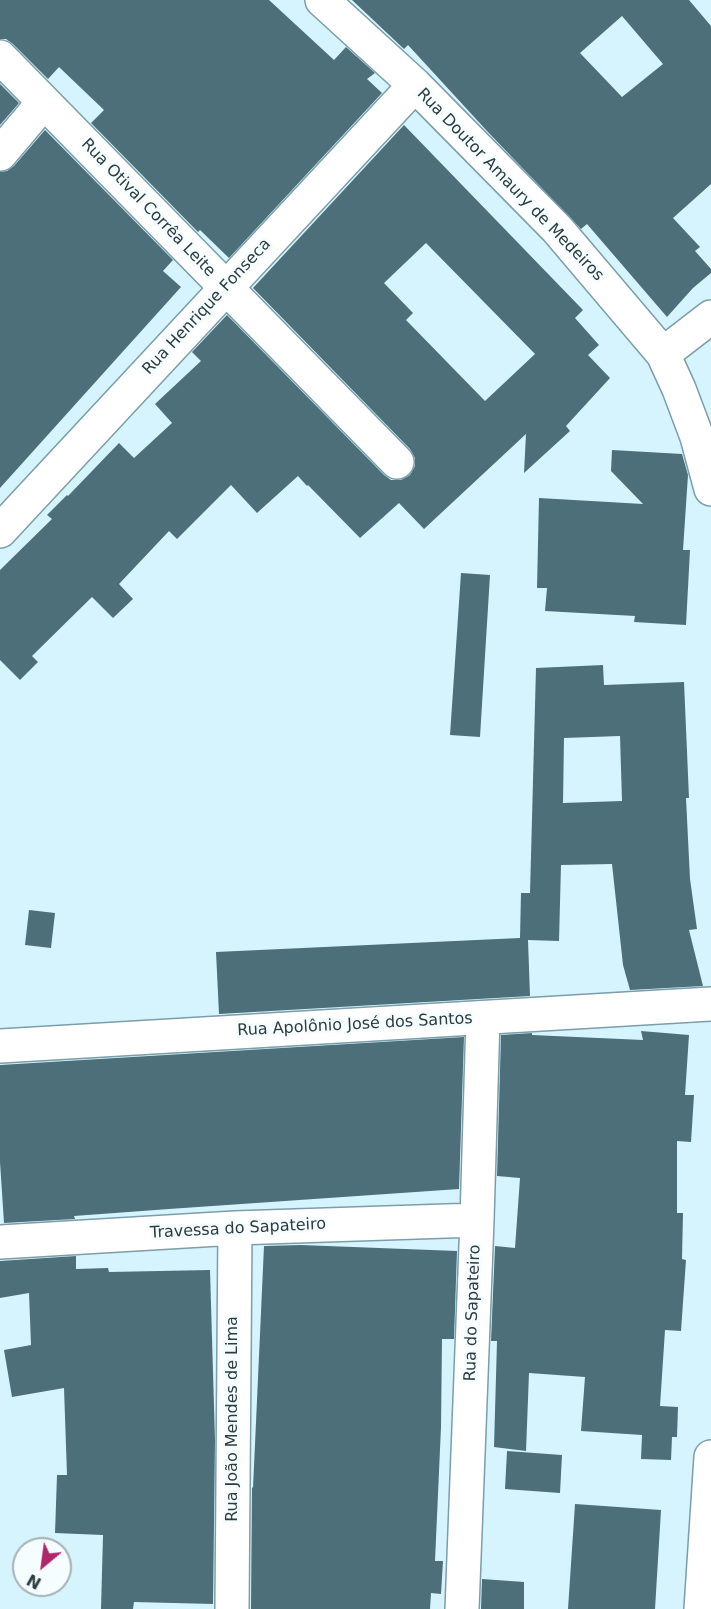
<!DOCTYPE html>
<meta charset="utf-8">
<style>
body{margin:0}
#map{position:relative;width:711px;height:1609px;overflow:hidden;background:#d6f4fd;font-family:"DejaVu Sans",sans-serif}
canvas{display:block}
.north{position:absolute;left:12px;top:1537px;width:60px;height:60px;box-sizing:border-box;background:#f6fdff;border:2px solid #a6b0b3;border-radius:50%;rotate:209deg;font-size:16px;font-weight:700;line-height:24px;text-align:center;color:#2d3c41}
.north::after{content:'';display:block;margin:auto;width:21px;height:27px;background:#af276b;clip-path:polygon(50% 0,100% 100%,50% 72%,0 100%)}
</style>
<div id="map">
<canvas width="711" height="1609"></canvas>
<div class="north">N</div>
</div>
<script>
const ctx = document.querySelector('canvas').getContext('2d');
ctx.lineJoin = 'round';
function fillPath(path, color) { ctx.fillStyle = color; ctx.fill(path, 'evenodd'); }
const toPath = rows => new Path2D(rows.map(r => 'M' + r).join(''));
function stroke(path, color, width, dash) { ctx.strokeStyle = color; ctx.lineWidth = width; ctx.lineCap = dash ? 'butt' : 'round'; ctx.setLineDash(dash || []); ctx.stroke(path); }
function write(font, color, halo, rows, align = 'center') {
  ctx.font = font + ' "DejaVu Sans",sans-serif'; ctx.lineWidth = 6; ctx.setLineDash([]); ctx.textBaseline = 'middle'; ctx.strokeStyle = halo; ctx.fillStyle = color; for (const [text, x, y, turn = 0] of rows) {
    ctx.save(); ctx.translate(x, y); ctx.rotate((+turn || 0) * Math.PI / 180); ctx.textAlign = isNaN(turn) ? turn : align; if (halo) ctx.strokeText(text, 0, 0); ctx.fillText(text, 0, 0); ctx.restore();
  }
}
fillPath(toPath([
 [0,0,269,0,334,60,346,47,375,73,367,79,382,93,229,258,200,230,198,232,91,123,104,110,59,67,48,79,13,44,6,39,0,39],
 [352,0,689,0,711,26,711,184,673,218,700,247,695,251,711,269,711,273,693,288,667,317,587,224,581,229,487,131,408,45,404,49],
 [622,16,663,64,622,97,580,53],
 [0,84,19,103,0,125],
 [404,125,583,310,575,318,599,345,588,355,610,378,566,426,570,431,524,473,526,434,424,529,399,503,360,538,308,485,307,486,298,476,257,513,231,485,177,539,169,531,119,584,133,599,113,618,92,597,32,656,38,662,20,680,0,660,0,570,52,519,47,515,67,495,68,496,119,443,134,458,172,423,155,404,201,361,192,352,227,315,384,475,391,480,401,480,410,475,415,466,415,458,410,449,253,288],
 [426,243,535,354,485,401,406,320,413,313,384,283],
 [45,130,173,260,163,271,181,287,0,488,0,172,7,171,14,166],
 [612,450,682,454,688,475,683,550,690,550,686,625,634,622,635,616,545,611,547,588,537,588,539,498,643,504,611,471],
 [461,573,490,575,480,737,450,735],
 [603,665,604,685,684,682,689,798,686,798,690,879,697,929,689,930,703,986,630,990,623,965,612,864,561,865,559,941,528,940,530,996,219,1014,216,952,520,938,521,893,530,893,536,668],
 [620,736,622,801,563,803,564,738],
 [29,910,55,913,51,948,25,945],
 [641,1031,689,1035,685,1095,694,1095,691,1142,677,1141,677,1213,683,1213,682,1259,686,1260,681,1331,665,1330,660,1406,678,1407,677,1437,672,1437,671,1460,641,1459,642,1435,581,1431,585,1377,529,1373,526,1451,494,1447,497,1341,491,1341,495,1246,515,1248,520,1178,497,1176,501,1035,532,1033,532,1035,643,1040],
 [464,1037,459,1189,169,1209,74,1216,75,1219,4,1223,0,1162,0,1065],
 [301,1245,457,1251,454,1339,442,1339,441,1427,435,1561,443,1561,441,1594,431,1593,430,1609,251,1609,252,1487,253,1488,264,1246],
 [76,1256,76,1269,108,1268,109,1272,210,1270,215,1440,213,1604,134,1602,133,1609,101,1609,103,1535,55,1533,57,1475,67,1475,64,1388,12,1397,4,1350,31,1345,29,1293,0,1298,0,1261],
 [507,1451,562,1455,560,1493,505,1489],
 [575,1504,661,1510,655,1609,568,1609],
 [482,1579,524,1582,524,1609,481,1609]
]), '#4d6f79');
const minor = toPath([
 [322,0,415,85,557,229,663,354,679,389,697,437,711,489],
 [0,57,397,462],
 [0,154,44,102],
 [663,354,711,317],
 [0,531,415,85],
 [0,1046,711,1004],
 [0,1242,235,1228,477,1220],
 [232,1609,235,1228],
 [462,1609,477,1220,483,1018],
 [701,1609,711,1457]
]);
stroke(minor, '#7b9ea9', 36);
stroke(minor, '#fff', 33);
write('16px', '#2d3c41', '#f6fdff', [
 ["Rua Doutor Amaury de Medeiros",510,185,46],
 ["Rua Otival Corrêa Leite",148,208,46],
 ["Rua Henrique Fonseca",207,307,-47],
 ["Rua Apolônio José dos Santos",355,1025,-3],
 ["Travessa do Sapateiro",238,1229,-3],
 ["Rua do Sapateiro",473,1313,-88],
 ["Rua João Mendes de Lima",233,1419,-90]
]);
</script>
